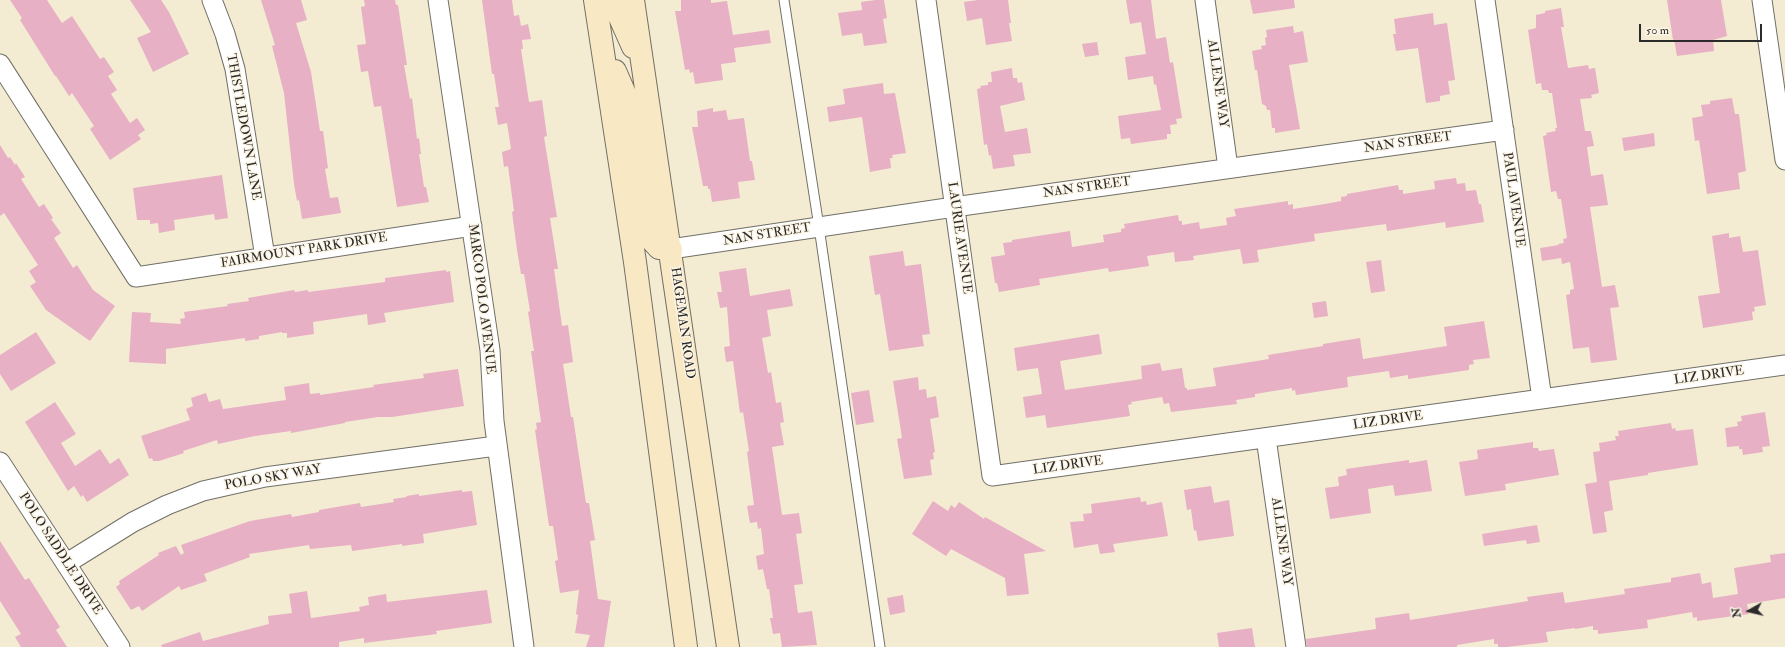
<!DOCTYPE html>
<style>
body{margin:0}
#map{position:relative;width:1785px;height:647px;overflow:hidden;background:#f3ecd3;font-family:"IM FELL Double Pica",serif}
canvas{display:block}
.north{position:absolute;left:1729px;top:591px;width:40px;height:40px;-webkit-text-stroke:3px #fcf5e5;paint-order:stroke;rotate:262deg;font-size:11px;font-weight:700;line-height:16px;text-align:center;color:#2b2b2b}
.north::after{content:'';display:block;margin:auto;width:14px;height:18px;background:#2b2b2b;clip-path:polygon(50% 0,100% 100%,50% 72%,0 100%)}
.scale{position:absolute;left:1639px;top:24px;width:123px;height:18px;box-sizing:border-box;border:2px solid #2b2b2b;border-top:0;padding-left:5px;font-size:12px;line-height:14px;white-space:nowrap;color:#2b2b2b;-webkit-text-stroke:3px #fcf5e5;paint-order:stroke}
</style>
<div id="map">
<canvas width="1785" height="647"></canvas>
<div class="north">N</div>
<div class="scale">50 m</div>
</div>
<script>
const ctx = document.querySelector('canvas').getContext('2d');
ctx.lineJoin = 'round';
function fillPath(path, color) { ctx.fillStyle = color; ctx.fill(path, 'evenodd'); }
const toPath = rows => new Path2D(rows.map(r => 'M' + r).join(''));
function stroke(path, color, width, dash) { ctx.strokeStyle = color; ctx.lineWidth = width; ctx.lineCap = dash ? 'butt' : 'round'; ctx.setLineDash(dash || []); ctx.stroke(path); }
function write(font, color, halo, rows, align = 'center') {
  ctx.font = font + ' "IM FELL Double Pica",serif'; ctx.lineWidth = 3; ctx.setLineDash([]); ctx.textBaseline = 'middle'; ctx.strokeStyle = halo; ctx.fillStyle = color; for (const [text, x, y, turn = 0] of rows) {
    ctx.save(); ctx.translate(x, y); ctx.rotate((+turn || 0) * Math.PI / 180); ctx.textAlign = isNaN(turn) ? turn : align; if (halo) ctx.strokeText(text, 0, 0); ctx.fillText(text, 0, 0); ctx.restore();
  }
}
fillPath(toPath([
 [10,0,47,0,62,23,72,16,100,59,104,57,114,72,108,76,117,90,111,94,130,123,137,118,145,130,138,135,141,139,110,160,90,129,94,126,72,93,69,96,56,76,55,76,20,20,22,18],
 [130,0,161,0,169,12,189,54,153,72,137,38,151,32],
 [261,0,301,0,307,20,296,23,311,72,320,131,323,131,328,168,325,169,330,198,338,197,341,213,302,219,299,200,297,201,294,184,284,93,272,46,275,45],
 [364,0,395,0,396,5,398,5,407,65,404,65,410,99,412,98,417,139,419,138,421,154,419,154,424,187,426,187,429,202,397,207,381,106,374,107,368,71,361,72,357,45,366,44,361,7,365,6],
 [482,0,512,0,514,16,519,15,521,26,528,24,531,39,522,40,523,49,521,49,529,102,542,100,547,136,544,137,557,217,550,218,558,269,554,269,562,326,568,325,573,362,563,364,571,417,573,417,586,503,589,503,595,540,590,541,598,599,611,601,604,647,586,647,590,635,575,633,578,615,576,614,579,590,560,593,555,561,558,560,553,526,549,526,535,430,537,429,536,423,541,422,531,351,534,351,528,312,530,311,524,274,521,274,517,250,512,212,514,211,508,166,504,167,502,152,511,149,507,123,498,125,495,107,499,107,494,74,492,74],
 [681,0,711,0,711,3,727,1,733,35,769,30,771,43,734,48,736,62,721,64,723,80,695,84,693,72,690,73,689,69,685,70,675,11,681,11],
 [876,0,884,0,887,18,883,19,887,43,864,46,862,33,842,36,838,13,862,10,861,2],
 [978,0,1008,0,1011,23,1009,23,1012,41,986,45,982,18,967,21,964,2],
 [1126,0,1151,0,1156,39,1166,37,1170,63,1173,62,1182,118,1176,119,1177,124,1170,125,1171,134,1167,134,1167,139,1131,144,1130,138,1121,139,1118,116,1161,110,1156,84,1154,85,1153,76,1128,80,1125,57,1146,54,1141,22,1130,24],
 [1250,0,1294,0,1295,8,1253,14],
 [1667,0,1721,0,1727,36,1713,40,1714,51,1677,56,1674,39,1673,40],
 [1561,8,1564,27,1561,27,1568,68,1588,65,1589,69,1595,68,1599,93,1591,95,1592,98,1580,99,1585,131,1591,131,1594,146,1587,147,1591,176,1603,174,1608,205,1590,207,1602,287,1615,285,1619,307,1610,308,1617,360,1591,363,1589,347,1573,349,1566,295,1570,294,1570,290,1574,289,1570,262,1562,264,1561,258,1542,261,1540,248,1559,245,1558,244,1564,243,1563,239,1567,238,1561,199,1558,199,1556,191,1551,192,1543,136,1547,135,1546,133,1556,131,1555,128,1557,128,1552,93,1549,93,1548,90,1542,90,1541,83,1536,84,1528,30,1536,28,1536,15,1545,13,1545,11],
 [1433,13,1434,25,1447,23,1455,80,1448,81,1450,94,1440,96,1440,101,1426,103,1418,48,1396,51,1393,34,1396,34,1394,19],
 [1293,26,1294,33,1303,31,1308,62,1289,65,1300,129,1275,133,1275,128,1272,128,1270,110,1267,110,1266,106,1262,104,1257,70,1255,70,1252,51,1262,49,1261,46,1266,45,1265,38,1267,37,1266,30],
 [1097,42,1099,55,1085,57,1082,44],
 [1012,68,1013,78,1017,78,1018,83,1022,82,1025,100,1000,106,1005,132,1027,128,1031,153,1013,155,1015,166,993,169,991,155,989,156,987,144,984,145,977,89,981,88,980,86,988,85,988,82,992,82,991,72],
 [883,83,884,94,895,93,906,153,892,155,893,158,890,158,891,168,870,172,862,117,829,122,827,107,845,104,843,89],
 [1732,98,1735,114,1739,114,1746,171,1738,173,1740,189,1707,194,1699,140,1695,141,1692,118,1703,116,1701,105,1710,104,1710,101],
 [713,108,713,112,726,110,728,120,744,118,750,161,752,161,755,180,738,182,740,198,712,202,710,189,708,189,708,186,703,186,692,127,698,127,697,111],
 [1654,133,1655,146,1624,151,1622,138],
 [0,145,8,158,10,157,15,165,16,163,25,177,21,179,39,207,44,204,53,218,51,219,61,233,54,238,73,268,77,265,93,290,115,306,90,341,46,310,30,286,36,282,29,271,38,265,4,213,0,216],
 [222,175,228,218,215,220,214,214,174,220,175,230,159,233,158,223,150,224,150,220,137,220,133,188],
 [1456,178,1457,184,1465,183,1466,191,1476,190,1479,204,1481,204,1484,222,1446,228,1445,222,1387,231,1386,224,1314,234,1315,241,1257,250,1259,262,1243,264,1240,249,1193,256,1194,260,1175,262,1174,252,1147,256,1149,266,1109,272,1108,268,1039,279,1040,285,999,292,997,283,995,283,991,257,1005,255,1003,243,1012,242,1012,240,1070,231,1072,247,1104,242,1103,235,1121,232,1121,229,1125,228,1124,224,1178,215,1179,221,1182,221,1182,225,1199,222,1200,229,1227,225,1226,218,1236,216,1234,209,1288,201,1288,205,1293,204,1293,209,1325,204,1341,201,1341,197,1347,196,1347,194,1398,185,1399,190,1403,190,1403,194,1435,189,1434,181],
 [1729,233,1729,238,1740,236,1743,252,1758,250,1766,305,1754,307,1755,311,1752,312,1753,320,1703,328,1698,296,1720,293,1712,236],
 [903,251,905,266,921,264,930,334,922,335,924,346,889,351,880,294,875,295,869,256],
 [1381,260,1385,291,1371,293,1366,262],
 [746,268,750,296,790,289,793,306,767,310,771,336,762,338,768,373,771,372,776,403,781,402,784,422,780,423,784,445,772,447,782,515,799,513,802,533,796,534,803,584,794,585,798,613,812,611,817,645,782,647,780,633,773,634,770,618,773,618,769,589,767,589,763,569,758,570,756,556,764,554,761,528,758,529,757,522,750,523,747,506,754,505,747,452,749,451,743,412,740,413,733,361,726,362,724,347,730,346,727,307,720,308,717,292,722,292,719,272],
 [446,270,446,272,450,271,454,302,384,313,386,322,368,325,367,314,313,322,314,334,287,338,287,333,282,333,282,332,259,336,259,339,245,341,245,338,166,349,166,364,129,362,132,312,151,313,150,322,181,324,180,319,185,318,184,312,228,306,227,304,249,301,248,298,294,290,295,292,308,290,308,292,385,282,385,278],
 [1326,301,1328,316,1314,318,1312,303],
 [1484,321,1490,358,1473,360,1474,364,1469,365,1469,370,1408,379,1408,375,1390,378,1389,371,1347,377,1348,387,1296,395,1295,390,1292,391,1292,388,1255,394,1255,397,1236,400,1237,404,1171,412,1169,403,1164,404,1162,397,1131,402,1132,404,1128,405,1130,416,1047,428,1045,415,1026,418,1023,397,1042,394,1038,368,1017,371,1014,348,1099,334,1102,354,1060,361,1065,390,1142,379,1141,366,1160,363,1162,371,1182,368,1185,388,1187,388,1187,390,1216,386,1213,368,1269,359,1268,355,1323,346,1323,344,1360,338,1363,359,1447,346,1444,327],
 [36,332,56,363,11,391,0,374,0,355],
 [458,369,464,406,392,417,378,417,345,422,345,423,291,433,291,431,255,436,218,444,217,440,183,451,184,453,159,461,153,461,152,458,149,459,141,436,190,420,186,409,193,406,191,398,206,393,209,402,220,399,223,409,286,400,284,387,309,383,310,394,320,393,320,395,374,387,373,385,424,378,423,374],
 [918,377,919,390,926,389,927,398,936,396,939,417,930,419,935,452,933,453,934,459,930,460,932,475,904,479,897,439,902,438,893,381],
 [869,390,874,422,856,425,851,393],
 [55,402,76,434,61,443,75,466,100,449,110,464,119,458,129,475,87,502,83,495,81,497,74,486,68,491,25,422],
 [1765,412,1770,446,1762,447,1763,452,1743,455,1742,449,1739,449,1739,446,1727,447,1725,428,1738,426,1737,422,1742,421,1741,416],
 [1671,423,1672,429,1675,428,1676,431,1693,429,1698,465,1648,473,1648,475,1609,481,1613,510,1604,512,1607,532,1593,534,1585,484,1597,482,1593,452,1600,451,1599,443,1616,440,1615,436,1619,436,1618,431],
 [1533,442,1533,448,1538,448,1539,451,1554,449,1559,475,1505,484,1506,490,1465,496,1459,462,1478,459,1477,450],
 [1409,460,1409,463,1427,460,1432,491,1395,496,1393,485,1368,489,1371,513,1330,519,1325,488,1339,486,1338,477,1347,475,1346,469],
 [1211,486,1214,503,1229,500,1234,536,1198,541,1196,530,1194,531,1191,509,1187,510,1184,490],
 [462,490,462,492,472,491,477,525,423,534,424,543,402,546,402,544,352,551,351,545,310,549,309,545,249,554,250,557,204,574,207,581,181,590,179,586,142,611,139,606,131,610,116,587,120,584,119,581,159,555,158,553,176,546,181,555,184,553,181,545,250,521,291,514,292,517,319,512,319,510,360,503,361,507,394,502,393,499,407,497,406,496,419,494,419,496],
 [1140,497,1141,502,1146,501,1147,505,1162,502,1168,536,1113,544,1115,552,1100,554,1098,544,1074,548,1070,522,1084,521,1083,514,1092,513,1091,504],
 [933,501,948,511,951,505,955,508,959,502,984,519,985,517,1046,551,1024,554,1029,594,1007,596,1005,578,951,549,946,556,912,534],
 [1537,525,1540,542,1527,544,1526,540,1484,546,1482,534],
 [0,541,25,580,29,578,60,627,56,630,67,647,21,647,15,637,21,634,0,601],
 [1785,553,1785,598,1747,604,1749,614,1697,621,1697,617,1693,618,1692,612,1647,620,1648,628,1598,634,1598,630,1593,630,1593,626,1575,629,1575,628,1546,632,1548,642,1507,647,1498,647,1498,644,1494,644,1494,639,1457,645,1457,647,1307,647,1306,639,1376,629,1375,618,1409,613,1410,620,1528,601,1527,597,1563,592,1565,603,1625,594,1624,589,1671,582,1671,578,1700,573,1702,584,1711,582,1713,598,1738,594,1734,568,1771,562,1770,555],
 [487,590,492,623,436,631,437,634,364,643,364,638,339,642,339,647,162,647,161,645,200,632,203,641,269,624,268,616,292,613,289,594,307,591,311,618,360,611,359,607,369,605,368,597,386,594,387,602],
 [903,595,905,612,890,615,887,598],
 [1252,628,1255,647,1219,647,1217,633]
]), '#e7b0c4');
const service = toPath([
 [784,0,819,227,880,647]
]);
const minor = toPath([
 [212,0,225,34,235,69,265,257],
 [438,0,490,350,494,421,524,647],
 [926,0,992,476,1785,365],
 [1205,0,1228,168],
 [1485,0,1542,399],
 [1762,0,1785,160],
 [0,64,136,277,472,226],
 [671,249,954,207,1504,130],
 [1266,438,1296,647],
 [0,462,120,647],
 [67,563,133,522,167,505,203,491,265,477,496,446]
]);
const secondary = toPath([
 [595,0,635,262,686,647],
 [615,0,617,11,633,47],
 [633,0,728,647],
 [615,71,625,94,649,237,659,248,671,249]
]);
stroke(service, '#716f66', 11);
stroke(minor, '#716f66', 21);
stroke(secondary, '#716f66', 24);
stroke(service, '#fff', 9);
stroke(minor, '#fff', 19);
stroke(secondary, '#f8e8c3', 22);
write('13px', '#2b2b2b', '#fcf5e5', [
 ["ALLENE WAY",1217,84,82],
 ["THISTLEDOWN LANE",243,127,80],
 ["NAN STREET",1408,143,-8],
 ["NAN STREET",1087,188,-8],
 ["PAUL AVENUE",1513,200,82],
 ["NAN STREET",767,235,-9],
 ["LAURIE AVENUE",959,238,82],
 ["FAIRMOUNT PARK DRIVE",304,251,-9],
 ["MARCO POLO AVENUE",481,299,83],
 ["HAGEMAN ROAD",682,323,82],
 ["LIZ DRIVE",1709,376,-8],
 ["LIZ DRIVE",1388,421,-8],
 ["LIZ DRIVE",1068,466,-8],
 ["POLO SKY WAY",273,478,-10],
 ["ALLENE WAY",1281,542,82],
 ["POLO SADDLE DRIVE",60,554,57]
]);
</script>
